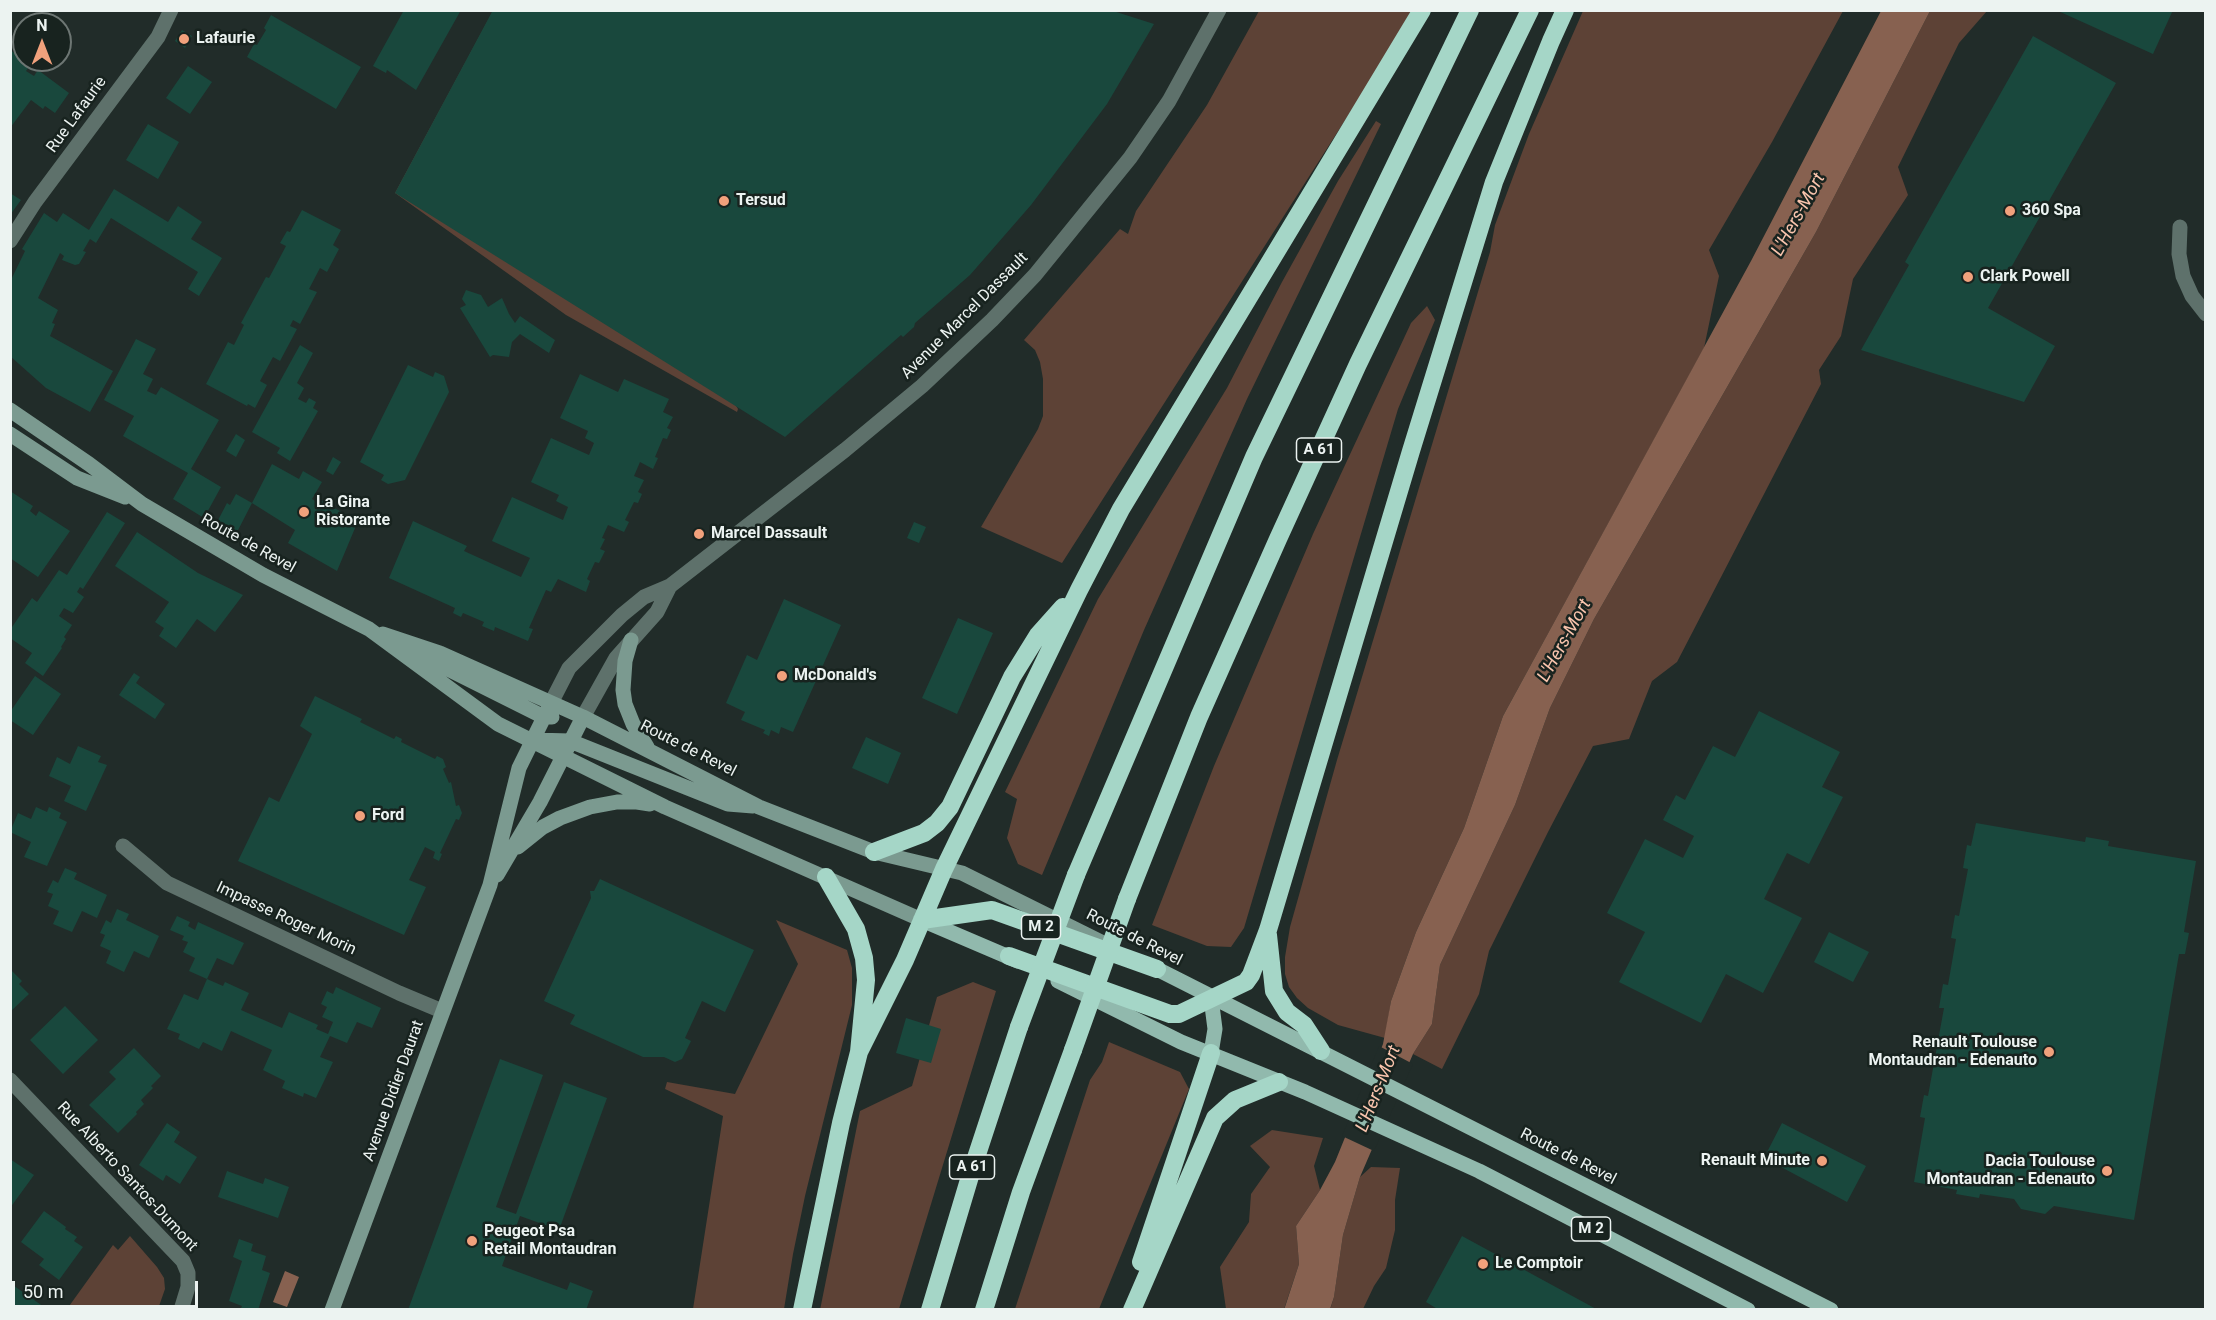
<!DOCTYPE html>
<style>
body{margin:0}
#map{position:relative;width:2216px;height:1320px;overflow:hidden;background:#212c29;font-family:Roboto,sans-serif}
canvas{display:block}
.frame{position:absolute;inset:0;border:12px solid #ecf3f1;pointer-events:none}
.north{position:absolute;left:12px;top:12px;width:60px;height:60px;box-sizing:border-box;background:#18231f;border:2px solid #6d7673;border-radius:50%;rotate:0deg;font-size:16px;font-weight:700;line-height:24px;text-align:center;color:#ecf3f1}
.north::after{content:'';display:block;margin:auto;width:21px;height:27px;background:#f1a17c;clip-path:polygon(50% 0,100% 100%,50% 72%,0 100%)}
.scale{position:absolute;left:12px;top:1281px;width:186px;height:27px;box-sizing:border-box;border:3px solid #ecf3f1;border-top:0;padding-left:8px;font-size:18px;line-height:21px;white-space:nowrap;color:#ecf3f1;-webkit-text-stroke:4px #18231f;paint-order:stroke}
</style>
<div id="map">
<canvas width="2216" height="1320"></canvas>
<div class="frame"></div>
<div class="north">N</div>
<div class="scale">50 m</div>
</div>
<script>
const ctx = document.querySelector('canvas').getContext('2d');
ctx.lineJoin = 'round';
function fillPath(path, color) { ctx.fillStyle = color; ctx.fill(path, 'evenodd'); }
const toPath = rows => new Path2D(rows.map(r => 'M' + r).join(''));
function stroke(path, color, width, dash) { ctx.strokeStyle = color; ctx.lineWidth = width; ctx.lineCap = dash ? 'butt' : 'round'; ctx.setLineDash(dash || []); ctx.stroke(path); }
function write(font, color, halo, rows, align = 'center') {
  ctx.font = font + ' Roboto,sans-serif'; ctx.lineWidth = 5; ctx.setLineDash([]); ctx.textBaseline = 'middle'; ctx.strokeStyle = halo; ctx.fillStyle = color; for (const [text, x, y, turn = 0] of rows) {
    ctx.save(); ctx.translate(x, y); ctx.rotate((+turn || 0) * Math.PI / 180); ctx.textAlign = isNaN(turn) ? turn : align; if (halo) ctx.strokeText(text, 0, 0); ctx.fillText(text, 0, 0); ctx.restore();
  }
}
fillPath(toPath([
 [493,11,738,409,737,412,566,315,395,193],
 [1259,11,1411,11,1381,64,1062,563,981,527,1038,429,1043,416,1043,379,1040,362,1035,350,1024,340,1120,229,1128,234,1136,211,1207,105],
 [1583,11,1843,11,1772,142,1709,250,1719,276,1704,348,1503,716,1464,828,1416,932,1391,1001,1385,1038,1338,1025,1308,1008,1297,998,1289,987,1285,974,1285,957,1290,927,1337,760,1490,252,1495,225,1529,134],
 [1930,11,1987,11,1959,43,1898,167,1908,195,1853,279,1841,336,1819,370,1821,384,1677,662,1652,681,1629,739,1593,746,1548,832,1489,951,1479,994,1442,1069,1413,1054,1432,1024,1440,965,1515,805,1550,708,1594,619,1816,232],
 [1376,121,1381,124,1247,399,1144,630,1042,875,1018,864,1007,838,1017,799,1005,792,1098,599,1227,388,1282,282,1338,181],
 [1427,306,1435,320,1398,409,1244,928,1231,947,1207,946,1152,925,1214,766,1313,534,1411,323],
 [776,920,847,950,852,968,852,1005,805,1196,793,1254,784,1309,693,1309,723,1116,665,1089,667,1082,735,1094,798,964],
 [973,982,996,991,899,1309,820,1310,860,1111,912,1086,937,997],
 [1109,1042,1180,1072,1189,1089,1099,1309,1015,1309,1090,1080,1102,1062],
 [1272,1130,1323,1138,1314,1166,1320,1190,1296,1226,1299,1264,1284,1309,1226,1309,1220,1267,1249,1222,1251,1194,1270,1167,1250,1146],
 [1371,1167,1400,1168,1395,1200,1395,1230,1386,1268,1374,1286,1363,1309,1330,1310,1334,1297,1343,1235,1360,1177],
 [130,1236,157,1267,164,1278,165,1289,158,1309,67,1309,113,1245,118,1250]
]), '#5d4236');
fillPath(toPath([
 [1881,11,1930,11,1816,232,1594,619,1550,708,1515,805,1440,965,1432,1024,1413,1054,1360,1177,1343,1235,1334,1297,1330,1309,1284,1310,1299,1264,1296,1226,1320,1190,1335,1162,1383,1044,1391,1001,1416,932,1464,828,1503,716,1751,261],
 [285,1271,299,1277,287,1307,273,1302]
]), '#876150');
fillPath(toPath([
 [1379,1046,1413,1064,1374,1151,1342,1136]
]), '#212c29');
fillPath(toPath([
 [404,10,461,10,416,90,387,70,386,73,373,66],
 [493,10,1110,10,1154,24,1107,104,1031,205,970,275,915,323,914,327,903,337,901,335,785,437,395,193],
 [2056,10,2173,10,2153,54],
 [271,15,361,67,336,109,247,57,254,44,257,45,266,30,264,28],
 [182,30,192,36,185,48,175,41],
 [2033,36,2116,83,1988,308,2055,346,2024,402,1861,350,1909,265,1905,262],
 [10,50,31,64,26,71,34,76,38,70,69,93,55,113,45,106,43,109,31,100,10,128],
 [188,66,212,82,190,114,166,98],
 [148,124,179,142,158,179,126,160],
 [114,189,168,222,178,206,202,222,191,239,222,258,199,296,188,289,198,272,111,218,96,243,90,239,83,251,86,252,79,264,75,265,62,260,64,256,60,253,38,298,58,310,52,323,55,324,50,336,113,371,90,412,46,388,10,356,10,282,25,251,22,249,44,213,57,222,63,213,89,230],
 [10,193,21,200,10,215],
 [302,210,341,230,333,245,339,249,327,272,320,268,309,289,317,292,300,324,293,320,290,326,297,329,280,361,273,357,260,381,267,385,255,408,248,404,247,406,206,384,228,342,234,345,244,325,241,323,266,277,269,278,286,246,280,243,287,231,290,232],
 [466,290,481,295,488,307,502,298,509,314,515,323,520,316,555,340,549,353,520,334,512,342,509,357,493,355,490,357,460,308,466,305,462,299],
 [136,339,156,349,143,374,153,379,147,391,156,395,161,387,219,420,191,469,221,487,204,518,173,499,188,473,123,436,134,416,104,400],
 [300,345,313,353,297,383,304,388,298,399,306,403,309,398,316,402,313,408,318,411,290,461,277,453,280,448,252,432],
 [408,365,433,377,435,372,444,376,449,392,405,480,388,484,381,480,384,475,360,462],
 [580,374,618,392,624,379,669,399,663,412,673,417,667,428,671,430,667,439,663,438,655,457,658,458,653,469,640,462,634,476,644,480,638,492,642,494,638,503,634,502,625,520,629,522,624,532,608,525,602,538,605,539,600,549,605,551,599,563,595,562,587,579,590,581,586,592,558,579,551,592,546,590,529,628,533,629,528,641,495,627,494,631,482,626,484,622,463,613,461,617,453,613,455,608,389,578,413,521,467,546,464,551,521,577,530,558,492,541,512,497,563,520,568,507,556,501,559,495,531,482,551,438,589,455,594,443,585,438,588,431,560,418],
 [236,434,245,440,236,457,226,451],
 [333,457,341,462,333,475,326,471],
 [272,464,299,479,303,471,322,482,312,499,317,502,318,499,358,521,337,571,288,543,295,530,252,503],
 [10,491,33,506,30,511,36,516,39,511,70,531,38,577,10,558],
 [236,494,252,503,235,536,216,524,227,503,230,505],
 [107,512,125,523,83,589,80,587,77,592,84,597,73,613,64,608,59,616,72,625,64,637,66,639,61,647,62,648,43,676,25,663,32,653,10,638,10,630,32,598,37,602,59,570,67,575],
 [914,522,926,527,919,543,907,538],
 [137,532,198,573,243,595,215,632,197,619,176,648,159,636,164,628,155,622,169,602,115,566],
 [784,599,841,625,793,732,781,727,779,734,771,730,769,736,763,733,765,730,741,720,745,712,726,703,747,655,757,660],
 [958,618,993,633,957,714,922,698],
 [134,673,140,677,136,683,165,704,155,719,119,695],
 [35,676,61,694,33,735,10,720,10,712],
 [315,696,362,719,360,722,394,739,396,736,402,739,401,742,435,759,437,756,443,759,446,767,443,769,449,783,451,782,456,806,459,805,462,813,459,820,456,819,440,853,442,854,439,861,433,858,435,852,425,847,409,880,426,887,404,935,238,861,269,797,279,802,312,734,300,726],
 [1759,711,1840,752,1822,787,1843,797,1809,864,1787,853,1764,899,1802,918,1763,993,1726,974,1701,1023,1619,982,1645,932,1607,913,1645,839,1683,858,1694,836,1663,820,1676,795,1685,800,1713,746,1735,757],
 [866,737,901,753,888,784,852,768],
 [78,746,101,756,98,762,107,765,86,811,64,801,71,786,49,776,57,757,70,764],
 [36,807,47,812,49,807,61,813,59,818,67,822,47,866,24,857,31,842,10,832,18,813,31,819],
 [1976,823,2085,842,2086,837,2109,841,2108,846,2196,861,2184,932,2189,933,2185,954,2179,954,2134,1220,2054,1206,2045,1214,2021,1209,2014,1199,1980,1194,1979,1198,1956,1194,1957,1190,1914,1182,1925,1118,1920,1117,1924,1095,1928,1096,1944,1008,1939,1008,1943,984,1948,985,1956,939,1951,938,1955,915,1959,916,1968,869,1963,868,1967,845,1971,846],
 [65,868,77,873,74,879,107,895,97,918,82,911,72,932,53,924,59,911,48,906,53,894,47,892,53,880,58,883],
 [600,879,754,950,725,1012,702,1001,685,1038,691,1041,682,1059,675,1062,664,1057,643,1057,570,1024,575,1015,544,1001,591,898,590,891,594,891],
 [117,909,129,914,126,920,159,936,149,958,134,951,124,972,106,963,111,951,100,946,105,935,100,933,106,920,111,923],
 [177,916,190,922,188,926,195,930,198,922,244,943,233,965,217,958,207,979,189,971,195,958,183,952,188,942,182,940,184,936,170,930],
 [1829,932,1869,952,1853,982,1814,962],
 [10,969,22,981,19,984,29,994,10,1012],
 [207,979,223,986,225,982,249,993,241,1010,282,1028,289,1012,318,1025,316,1029,328,1034,333,1022,322,1017,327,1007,321,1004,327,991,333,994,336,987,381,1008,372,1028,357,1022,347,1043,330,1036,320,1057,333,1062,316,1098,304,1093,303,1097,282,1088,285,1081,263,1070,272,1050,231,1031,222,1051,203,1042,199,1049,178,1039,180,1034,167,1029,184,994,198,1000],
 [65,1006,98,1040,63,1074,30,1040],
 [906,1018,941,1029,931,1063,896,1053],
 [134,1048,161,1076,151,1086,153,1088,141,1100,144,1104,136,1112,137,1114,118,1133,89,1105,116,1079,109,1072],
 [500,1059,543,1075,496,1207,516,1214,564,1082,607,1098,559,1230,520,1216,502,1266,567,1290,570,1282,593,1291,586,1310,408,1310],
 [167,1123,180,1132,174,1142,197,1157,180,1184,166,1175,163,1181,139,1165],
 [1782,1123,1866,1166,1847,1202,1764,1158],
 [10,1159,34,1175,10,1208],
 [227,1171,263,1184,265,1178,289,1187,278,1218,218,1197],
 [44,1211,66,1227,65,1229,77,1237,74,1241,83,1247,59,1280,39,1265,44,1259,21,1242],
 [1462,1236,1598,1310,1439,1310,1426,1302],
 [239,1239,253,1244,251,1251,266,1256,262,1270,270,1273,258,1310,240,1310,242,1306,229,1301,242,1261,233,1257],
 [10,1283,44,1307,42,1310,10,1310]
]), '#19483d');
stroke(toPath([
 [2180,227,2179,254,2183,276,2192,296,2206,314],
 [10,241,35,202,158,37,171,10],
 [123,846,167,883,399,993,442,1011],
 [10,1080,183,1261,188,1273,188,1287,181,1310]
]), '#5e716b', 15);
stroke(toPath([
 [551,703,569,668,622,615,644,597,670,586,845,450,922,386,992,320,1035,275,1130,158,1169,101,1219,10],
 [583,717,616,658,657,612,670,586]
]), '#5e716b', 15);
stroke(toPath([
 [10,410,89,464,142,504,263,575,369,629,498,724,665,807,922,920],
 [10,434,77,478,125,497],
 [383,634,440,653,583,717,759,807,874,852,962,873,1103,943],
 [631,640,625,661,623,690,625,704,633,724,647,747],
 [414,652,544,717,552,717],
 [534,740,570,741,728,804,753,806],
 [518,847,543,827,560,818,590,807,617,802,637,802,650,804],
 [497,875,540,802,583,717],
 [332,1310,490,885,519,768,551,703]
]), '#7b9a90', 15);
stroke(toPath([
 [922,920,1018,961],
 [1157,969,1831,1310],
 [1058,981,1181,1042,1305,1092,1479,1171,1748,1310],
 [1211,998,1215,1029,1211,1053]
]), '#91b9ad', 15);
stroke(toPath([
 [874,852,924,833,937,823,950,807,1012,677,1038,635,1063,607],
 [1076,875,1254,457,1470,10],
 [1127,899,1199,717,1278,539,1358,364,1530,10],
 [922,920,992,910,1157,969],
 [1268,935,1274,991,1287,1012,1304,1025,1321,1051],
 [1009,956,1170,1014,1179,1014,1246,982,1251,975,1268,930,1411,451,1494,182,1551,41,1565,10],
 [859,1052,905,960,944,869,1079,590,1121,509,1422,10],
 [1141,1262,1211,1053],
 [802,1310,841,1123,859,1052,866,980,864,958,856,929,826,877],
 [930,1310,971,1173,1019,1027],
 [984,1310,1021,1192,1073,1050],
 [1132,1310,1215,1118,1235,1100,1279,1082]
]), '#a5d6c7', 18);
stroke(toPath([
 [1019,1027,1076,875],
 [1073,1050,1127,899]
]), '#a5d6c7', 18);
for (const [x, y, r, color] of [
 [184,39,6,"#f1a17c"],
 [724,201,6,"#f1a17c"],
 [2010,211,6,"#f1a17c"],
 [1968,277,6,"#f1a17c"],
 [304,512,6,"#f1a17c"],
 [699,534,6,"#f1a17c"],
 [782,676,6,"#f1a17c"],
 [360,816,6,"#f1a17c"],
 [2049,1052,6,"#f1a17c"],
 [1822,1161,6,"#f1a17c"],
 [2107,1171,6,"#f1a17c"],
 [472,1241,6,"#f1a17c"],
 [1483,1264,6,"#f1a17c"]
]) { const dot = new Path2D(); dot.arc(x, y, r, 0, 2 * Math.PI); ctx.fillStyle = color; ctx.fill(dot); stroke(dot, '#18231f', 2); }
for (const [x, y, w] of [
 [1319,450,45],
 [1041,927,39],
 [972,1167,45],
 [1591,1229,39]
]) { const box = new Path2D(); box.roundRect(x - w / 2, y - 12, w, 24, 4.5); ctx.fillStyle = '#18231f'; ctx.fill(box); stroke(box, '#ecf3f1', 1.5); }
write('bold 15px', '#ecf3f1', null, [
 ["A 61",1319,450],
 ["M 2",1041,927],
 ["A 61",972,1167],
 ["M 2",1591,1229]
]);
write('bold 16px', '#ecf3f1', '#18231f', [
 ["Lafaurie",196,39],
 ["Tersud",736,201],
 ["360 Spa",2022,211],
 ["Clark Powell",1980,277],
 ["La Gina",316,503],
 ["Ristorante",316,521],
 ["Marcel Dassault",711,534],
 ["McDonald's",794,676],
 ["Ford",372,816],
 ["Renault Toulouse",2037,1043,"right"],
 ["Montaudran - Edenauto",2037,1061,"right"],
 ["Renault Minute",1810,1161,"right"],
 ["Dacia Toulouse",2095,1162,"right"],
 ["Montaudran - Edenauto",2095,1180,"right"],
 ["Peugeot Psa",484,1232],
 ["Retail Montaudran",484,1250],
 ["Le Comptoir",1495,1264]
], 'left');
write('16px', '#ecf3f1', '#18231f', [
 ["Rue Lafaurie",77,115,-54],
 ["Avenue Marcel Dassault",965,316,-45],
 ["Route de Revel",248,544,29],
 ["Route de Revel",688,749,27],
 ["Impasse Roger Morin",286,919,25],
 ["Route de Revel",1134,938,27],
 ["Avenue Didier Daurat",394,1091,-70],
 ["Route de Revel",1568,1157,27],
 ["Rue Alberto Santos-Dumont",127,1177,47]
]);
write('italic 18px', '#f9c4ad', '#18231f', [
 ["L'Hers-Mort",1799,215,-61],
 ["L'Hers-Mort",1565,641,-61],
 ["L'Hers-Mort",1379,1089,-68]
]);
</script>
